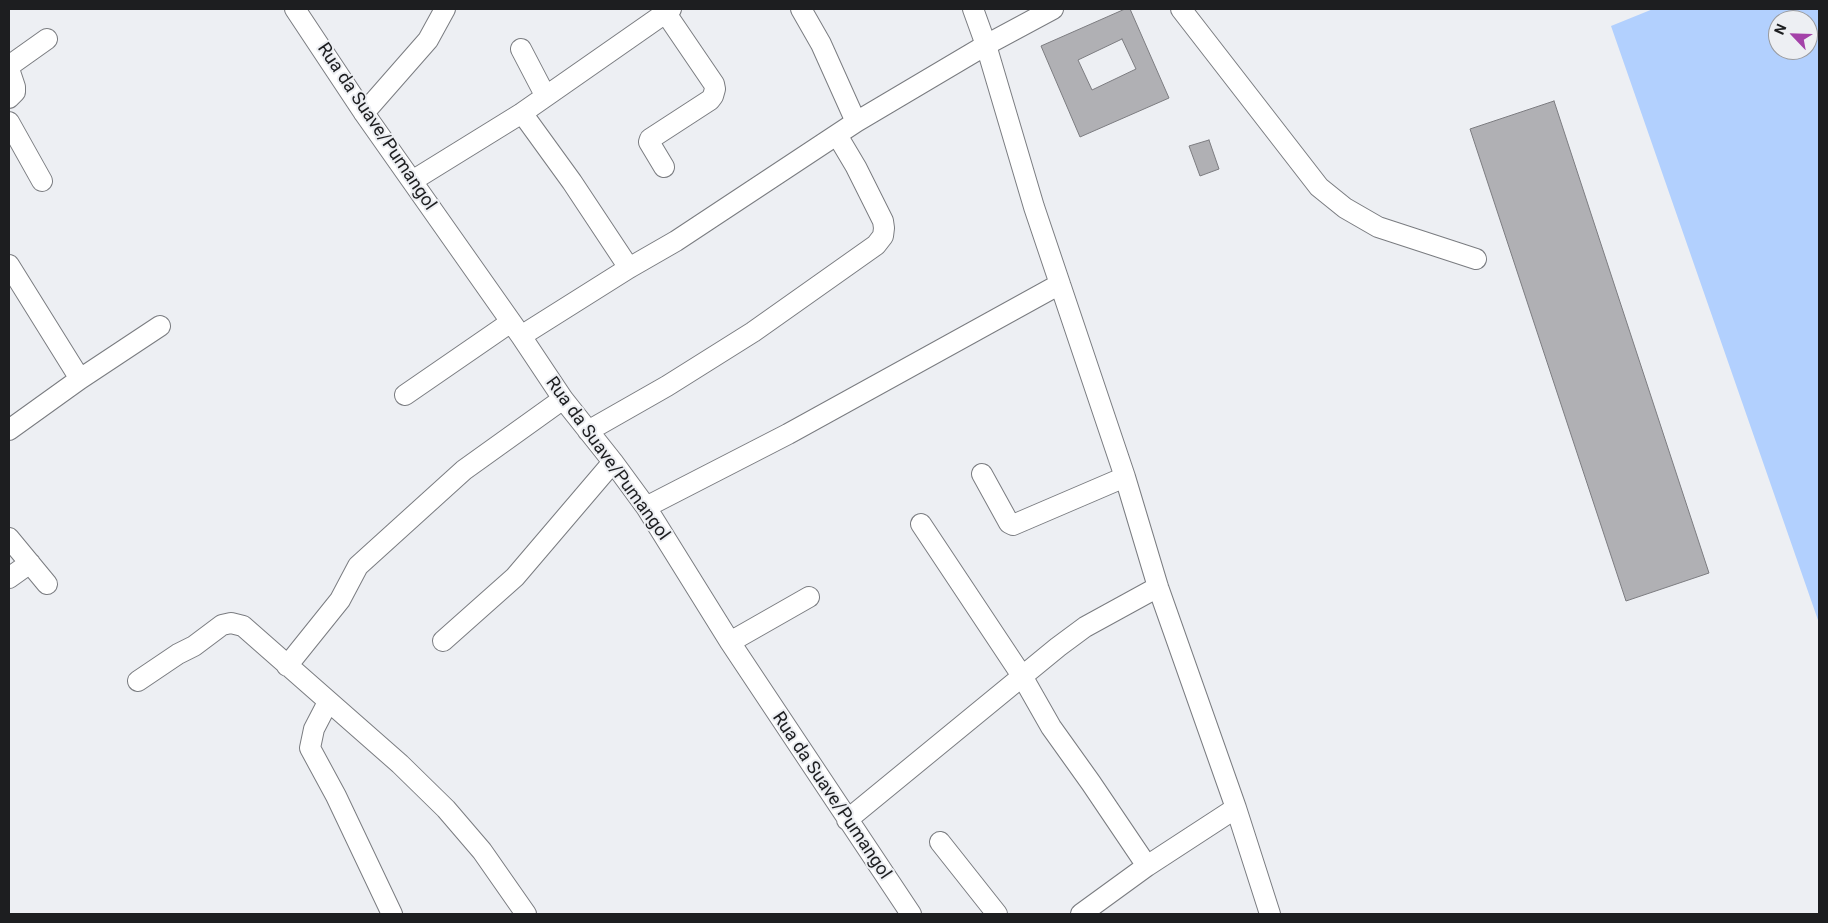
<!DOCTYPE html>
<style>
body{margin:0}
#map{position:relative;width:1828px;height:923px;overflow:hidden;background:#edeff3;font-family:Roboto,sans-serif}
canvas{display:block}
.frame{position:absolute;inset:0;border:10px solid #1d1e20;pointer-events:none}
.north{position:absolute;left:1768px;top:10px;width:50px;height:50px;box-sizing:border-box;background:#edeff3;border:1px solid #9a9b9f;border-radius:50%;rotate:294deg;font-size:14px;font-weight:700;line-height:20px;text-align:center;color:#1d1e20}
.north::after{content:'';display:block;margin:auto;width:18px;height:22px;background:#a442a9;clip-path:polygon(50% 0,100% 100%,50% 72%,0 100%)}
</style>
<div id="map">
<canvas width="1828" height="923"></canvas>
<div class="frame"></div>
<div class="north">N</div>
</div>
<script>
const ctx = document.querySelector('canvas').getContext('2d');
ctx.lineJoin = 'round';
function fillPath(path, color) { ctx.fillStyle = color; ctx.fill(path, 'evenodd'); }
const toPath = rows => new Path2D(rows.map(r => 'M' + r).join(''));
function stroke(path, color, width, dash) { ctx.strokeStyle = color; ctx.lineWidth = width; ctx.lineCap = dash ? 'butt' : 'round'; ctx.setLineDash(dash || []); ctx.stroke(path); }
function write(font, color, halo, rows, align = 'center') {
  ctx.font = font + ' Roboto,sans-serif'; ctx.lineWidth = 4; ctx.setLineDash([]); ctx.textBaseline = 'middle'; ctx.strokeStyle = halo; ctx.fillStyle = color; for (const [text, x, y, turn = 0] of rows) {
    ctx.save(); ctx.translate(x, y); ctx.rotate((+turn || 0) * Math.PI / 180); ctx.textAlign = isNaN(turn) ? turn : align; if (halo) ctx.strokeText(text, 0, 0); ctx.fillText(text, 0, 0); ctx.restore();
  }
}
fillPath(toPath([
 [1653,9,1819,9,1819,623,1611,26],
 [1778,20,1808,20,1808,50,1778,50]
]), '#b2d0fe');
const building = toPath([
 [1125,9,1130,9,1169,98,1080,137,1041,46,1125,9],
 [1122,39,1136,69,1092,90,1078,60,1122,39],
 [1554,101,1709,573,1626,601,1470,129,1554,101],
 [1209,140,1219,169,1200,176,1189,146,1209,140]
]);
fillPath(building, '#b0b0b4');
stroke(building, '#7c7c80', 1);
const minor = toPath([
 [295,9,364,113,521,336,563,399,613,462,646,507,730,642,911,914],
 [801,9,821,44,856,122],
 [973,9,986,45,1034,207,1125,477,1158,587,1236,808,1270,914],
 [1181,9,1319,187,1345,208,1378,227,1476,259],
 [521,49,545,95],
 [9,66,47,39],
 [9,69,15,87,15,92,9,98],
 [364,113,428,40,445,9],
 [522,113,572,182,629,268],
 [9,122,42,181],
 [664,167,649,142,650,139,710,100,713,96,715,89,714,84,665,12],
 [412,181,522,113,671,9],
 [9,265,80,379],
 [521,336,629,268,676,241,856,122,986,45,1053,9],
 [405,395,511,322],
 [9,430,80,379,160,326],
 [588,431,667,386,753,332,876,245,883,236,884,228,883,221,856,167,837,135],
 [982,474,1009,523,1013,525,1125,477],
 [646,507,788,434,1060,284],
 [921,524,1022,676,1051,727,1091,783,1147,866],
 [9,538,47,584],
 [9,578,30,563],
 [443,641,515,577,613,462],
 [730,642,809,597],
 [287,666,340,600,358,566,464,470,563,399],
 [138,681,178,654,194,646,222,625,231,623,243,626,400,764,446,809,482,851,526,914],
 [328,702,314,729,310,748,336,796,392,914],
 [847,820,1058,647,1085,627,1158,587],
 [940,842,997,914],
 [1081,914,1147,866,1236,808]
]);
stroke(minor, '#7a7c80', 22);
stroke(minor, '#fff', 20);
write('18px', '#1d1e20', '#edeff3', [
 ["Rua da Suave/Pumangol",376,127,56],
 ["Rua da Suave/Pumangol",607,459,54],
 ["Rua da Suave/Pumangol",831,796,56]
]);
</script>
